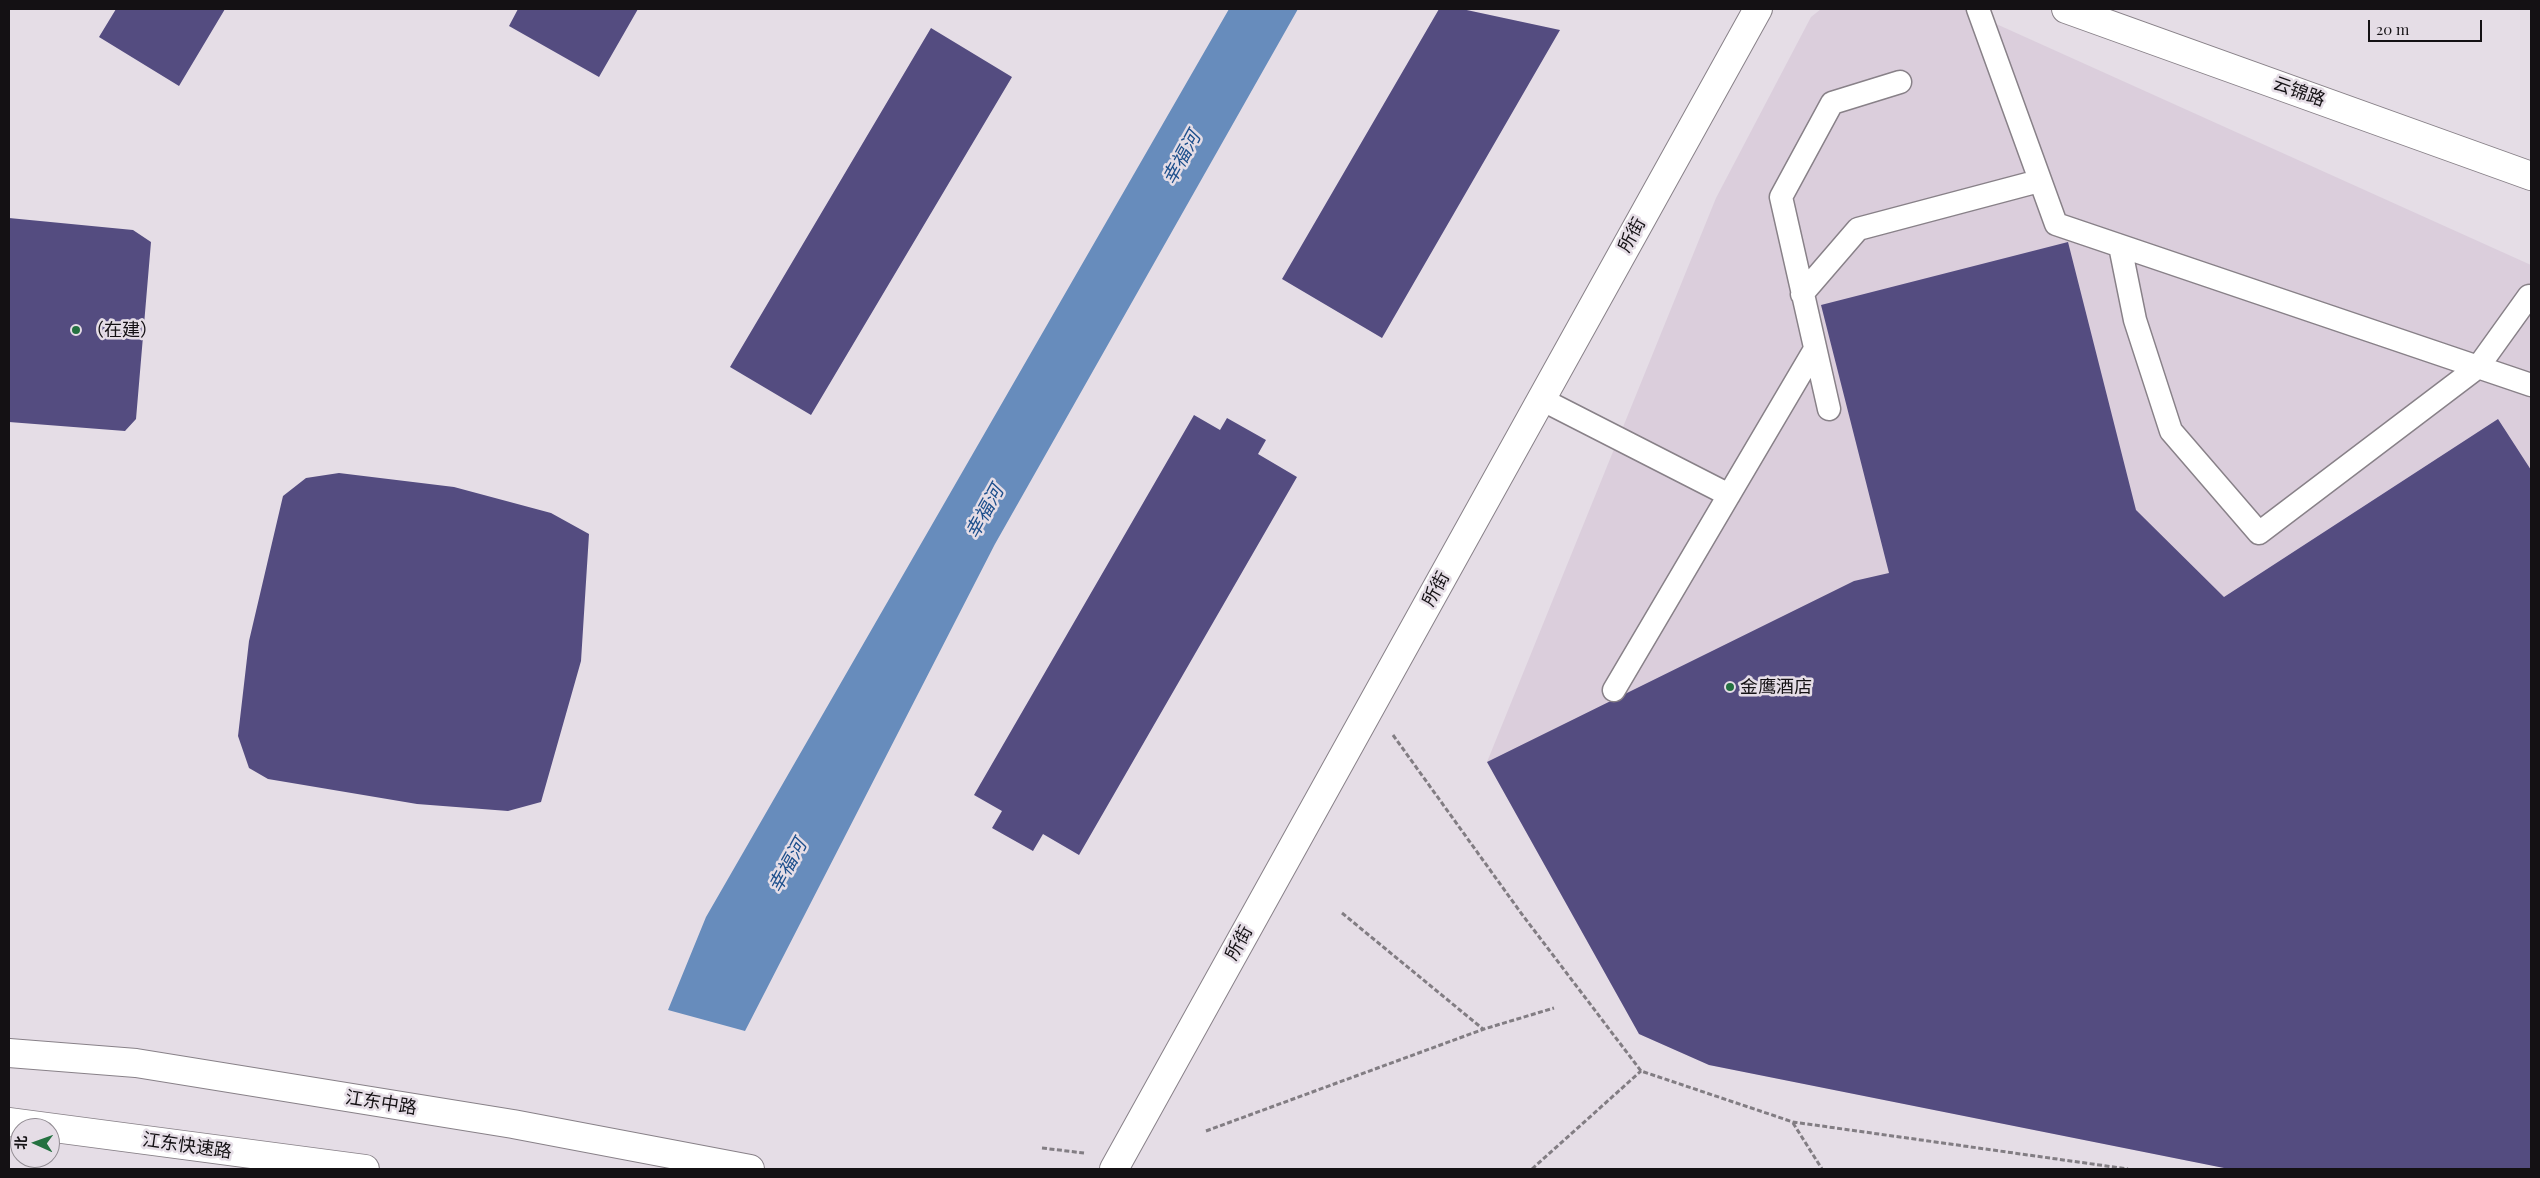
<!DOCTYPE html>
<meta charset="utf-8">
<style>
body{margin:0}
#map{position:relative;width:2540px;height:1178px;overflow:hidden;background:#e5dde6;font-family:"Playfair Display","Noto Sans SC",serif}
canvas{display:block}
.frame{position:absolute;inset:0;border:10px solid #141114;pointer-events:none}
.north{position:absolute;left:10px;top:1118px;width:50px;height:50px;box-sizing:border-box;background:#e5dde6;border:1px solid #918b92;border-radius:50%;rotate:272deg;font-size:14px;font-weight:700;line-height:20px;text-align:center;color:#141114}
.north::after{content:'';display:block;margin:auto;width:18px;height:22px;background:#247140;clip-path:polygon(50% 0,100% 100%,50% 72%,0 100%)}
.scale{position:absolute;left:2368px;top:20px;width:114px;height:22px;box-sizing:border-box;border:2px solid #141114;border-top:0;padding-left:6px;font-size:15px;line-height:18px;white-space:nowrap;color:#141114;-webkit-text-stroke:4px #e5dde6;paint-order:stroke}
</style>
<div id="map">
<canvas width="2540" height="1178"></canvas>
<div class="frame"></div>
<div class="north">北</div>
<div class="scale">20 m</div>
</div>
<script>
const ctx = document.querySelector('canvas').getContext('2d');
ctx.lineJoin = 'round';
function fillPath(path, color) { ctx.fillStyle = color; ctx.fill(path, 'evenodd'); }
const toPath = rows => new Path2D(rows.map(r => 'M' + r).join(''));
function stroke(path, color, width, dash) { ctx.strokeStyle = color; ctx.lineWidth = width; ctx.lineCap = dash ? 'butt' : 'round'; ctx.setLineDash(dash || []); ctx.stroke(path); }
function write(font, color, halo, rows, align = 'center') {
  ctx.font = font + ' "Playfair Display","Noto Sans SC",serif'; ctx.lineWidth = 5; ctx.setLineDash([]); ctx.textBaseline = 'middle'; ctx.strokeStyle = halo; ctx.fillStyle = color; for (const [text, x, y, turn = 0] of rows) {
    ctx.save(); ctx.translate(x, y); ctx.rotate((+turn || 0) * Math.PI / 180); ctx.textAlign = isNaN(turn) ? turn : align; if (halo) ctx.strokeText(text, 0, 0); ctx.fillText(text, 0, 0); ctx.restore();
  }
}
fillPath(toPath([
 [1821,9,1963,9,2531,265,2531,1169,2229,1169,1709,1065,1639,1034,1487,762,1716,198,1811,17]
]), '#dbcedc');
fillPath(toPath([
 [1229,9,1298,9,995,544,745,1031,668,1010,706,917]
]), '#678cbc');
fillPath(toPath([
 [116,9,225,9,179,86,99,37],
 [518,9,638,9,599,77,509,26],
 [1439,9,1462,9,1560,30,1382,338,1282,279],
 [931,28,1012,77,811,415,730,367],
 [9,218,133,230,151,242,136,419,125,431,9,422],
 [2068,242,2136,510,2224,597,2498,419,2531,470,2531,1169,2229,1169,1709,1065,1639,1034,1487,762,1854,581,1889,573,1821,305],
 [1194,415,1220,430,1227,418,1266,440,1258,454,1297,477,1079,855,1043,834,1033,851,992,828,1002,811,974,795],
 [339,473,454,487,551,513,589,534,581,661,541,802,508,811,417,804,268,779,249,768,238,736,249,641,283,496,306,478]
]), '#544c80');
const lane = toPath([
 [1978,9,2056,224,2531,385],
 [2120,246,2135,320,2171,431,2259,533,2478,367,2529,296],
 [1802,294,1858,229,2039,181],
 [1541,399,1729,495],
 [1829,409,1781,197,1832,103,1900,82],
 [1614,690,1815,349]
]);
const secondary = toPath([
 [2066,9,2531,176],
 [1114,1169,1758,9]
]);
const primary = toPath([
 [9,1053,136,1063,513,1124,750,1169]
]);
const highway = toPath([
 [9,1122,365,1169]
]);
stroke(lane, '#888188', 25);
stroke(secondary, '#888188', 30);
stroke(primary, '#888188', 30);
stroke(highway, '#888188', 30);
stroke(toPath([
 [1393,735,1521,913,1641,1071,1793,1122,2128,1169],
 [1342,913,1483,1029],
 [1793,1123,1822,1169],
 [1206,1131,1484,1029,1554,1008],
 [1042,1148,1084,1153],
 [1532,1169,1641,1071]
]), '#827d83', 3, [5, 2.5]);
stroke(lane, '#fff', 22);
stroke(secondary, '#fff', 28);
stroke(primary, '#fff', 28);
stroke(highway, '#fff', 28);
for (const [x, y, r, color] of [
 [76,330,5,"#247140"],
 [1730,687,5,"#247140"]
]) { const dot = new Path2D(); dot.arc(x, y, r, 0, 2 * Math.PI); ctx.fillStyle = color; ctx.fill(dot); stroke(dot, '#e5dde6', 2); }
write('18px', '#141114', '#e5dde6', [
 ["云锦路",2299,92,20],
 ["所街",1632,235,-61],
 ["所街",1436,589,-61],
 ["所街",1239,943,-61],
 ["江东中路",381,1103,9],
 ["江东快速路",187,1146,8]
]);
write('18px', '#141114', '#e5dde6', [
 ["（在建）",86,330],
 ["金鹰酒店",1740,687]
], 'left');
write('italic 19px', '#1d4f8c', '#e5dde6', [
 ["幸福河",1182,158,-61],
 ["幸福河",985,512,-61],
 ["幸福河",788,866,-61]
]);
</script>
